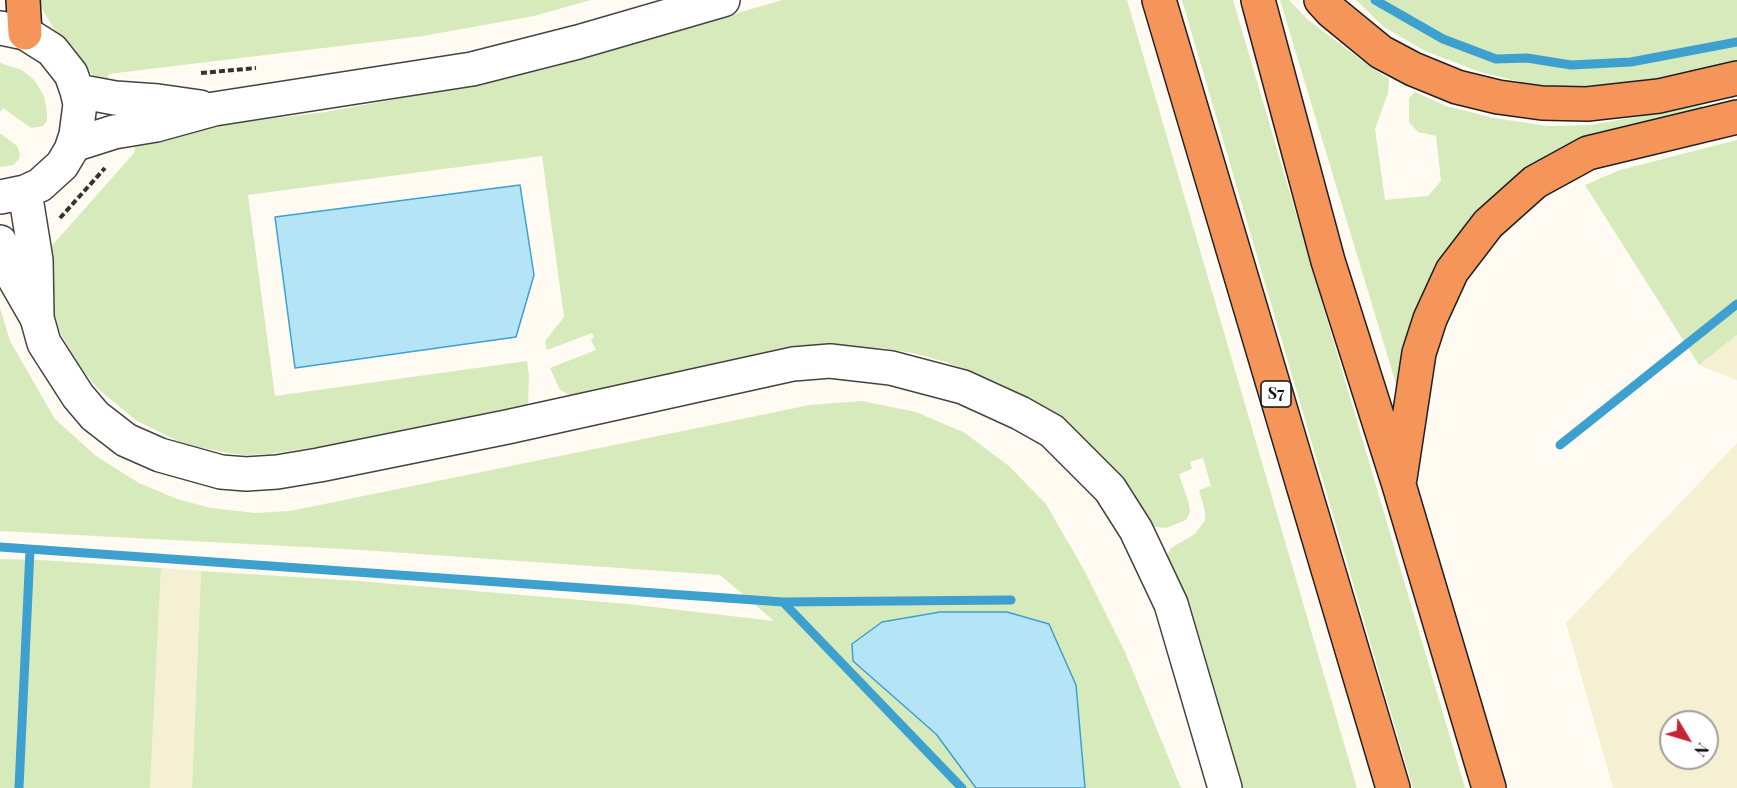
<!DOCTYPE html>
<style>
body{margin:0}
#map{position:relative;width:1737px;height:788px;overflow:hidden;background:#fffbf2;font-family:"Playfair Display",serif}
canvas{display:block}
.north{position:absolute;left:1659px;top:710px;width:60px;height:60px;box-sizing:border-box;background:#fff;border:2px solid #9f9f9f;border-radius:50%;rotate:128deg;font-size:16px;font-weight:700;line-height:24px;text-align:center;color:#101010}
.north::after{content:'';display:block;margin:auto;width:21px;height:27px;background:#c22539;clip-path:polygon(50% 0,100% 100%,50% 72%,0 100%)}
</style>
<div id="map">
<canvas width="1737" height="788"></canvas>
<div class="north">N</div>
</div>
<script>
const ctx = document.querySelector('canvas').getContext('2d');
ctx.lineJoin = 'round';
function fillPath(path, color) { ctx.fillStyle = color; ctx.fill(path, 'evenodd'); }
const toPath = rows => new Path2D(rows.map(r => 'M' + r).join(''));
function stroke(path, color, width, dash) { ctx.strokeStyle = color; ctx.lineWidth = width; ctx.lineCap = dash ? 'butt' : 'round'; ctx.setLineDash(dash || []); ctx.stroke(path); }
function write(font, color, halo, rows, align = 'center') {
  ctx.font = font + ' "Playfair Display",serif'; ctx.lineWidth = 6; ctx.setLineDash([]); ctx.textBaseline = 'middle'; ctx.strokeStyle = halo; ctx.fillStyle = color; for (const [text, x, y, turn = 0] of rows) {
    ctx.save(); ctx.translate(x, y); ctx.rotate((+turn || 0) * Math.PI / 180); ctx.textAlign = isNaN(turn) ? turn : align; if (halo) ctx.strokeText(text, 0, 0); ctx.fillText(text, 0, 0); ctx.restore();
  }
}
fillPath(toPath([
 [1737,335,1737,380,1699,365],
 [1737,443,1737,788,1613,788,1566,623],
 [1671,722,1707,722,1707,758,1671,758],
 [161,568,201,571,192,788,150,788]
]), '#f6f0d2');
fillPath(toPath([
 [40,0,591,0,534,16,423,36,108,74,108,88,96,79,70,45,55,30,43,11],
 [782,0,1127,0,1357,788,1238,788,1165,558,1171,548,1195,534,1205,520,1205,512,1199,490,1211,486,1203,458,1190,462,1192,469,1179,474,1189,504,1190,512,1186,520,1166,528,1149,526,1059,421,1023,396,998,383,946,362,913,353,881,348,810,347,572,396,560,390,550,368,596,350,591,340,594,336,592,333,547,350,545,341,564,317,542,156,248,195,275,396,527,361,529,376,528,405,405,432,325,446,267,454,243,455,229,453,198,447,178,441,137,421,98,389,81,368,61,334,50,303,50,248,134,153,136,139,219,125,325,112,478,84,547,69],
 [1182,0,1233,0,1465,788,1413,788],
 [1280,0,1289,0,1307,19,1369,66,1389,79,1388,93,1375,129,1385,200,1428,196,1441,181,1436,136,1418,132,1409,122,1409,98,1415,92,1446,106,1494,118,1548,126,1591,125,1702,105,1701,112,1528,171,1399,394],
 [1356,0,1737,0,1737,65,1659,82,1587,89,1533,85,1480,72,1425,51,1384,27],
 [0,63,22,70,35,81,44,96,47,112,47,121,43,126,31,128,3,108,0,112],
 [0,133,17,146,20,154,19,159,13,165,0,167],
 [1737,140,1737,335,1699,365,1585,185,1620,170],
 [0,308,10,341,55,419,96,456,139,483,177,499,211,508,255,513,290,511,810,405,862,401,916,412,965,433,1009,466,1046,504,1084,570,1125,652,1181,788,192,788,201,571,358,581,628,604,774,621,720,575,362,550,0,531],
 [0,559,41,560,161,568,150,788,0,788]
]), '#d7eabb');
const water = toPath([
 [520,185,534,275,516,337,295,368,275,217,520,185],
 [940,612,1007,612,1049,624,1076,685,1085,788,976,788,936,734,853,661,852,644,882,622,940,612]
]);
fillPath(water, '#b6e4f7');
stroke(water, '#3da0cf', 1.5);
stroke(toPath([
 [1375,0,1443,39,1496,59,1527,58,1571,65,1631,62,1737,42],
 [1560,445,1737,304],
 [0,547,783,602,1011,600],
 [783,602,962,788],
 [19,788,30,550]
]), '#3da0cf', 9);
const minor = toPath([
 [0,28,25,33,52,50,71,74,77,91,80,104,76,135,71,150,62,165,40,185,25,192,0,197],
 [77,91,115,98,158,101,200,107],
 [73,145,114,132,156,125,214,109,472,69,578,42,723,0],
 [25,192,36,260,37,316],
 [0,242,14,278,37,318,44,343,78,396,95,416,126,440,160,455,221,472,246,474,277,472,319,465,507,427,793,364,830,361,891,368,963,387,1020,413,1052,431,1110,489,1136,530,1171,604,1225,788]
]);
const highway = toPath([
 [23,0,25,33],
 [1159,0,1393,788],
 [1258,0,1328,261,1399,485,1489,788],
 [1321,0,1331,11,1381,52,1413,69,1457,87,1498,97,1542,103,1587,104,1659,96,1737,78],
 [1400,478,1419,353,1430,319,1452,271,1488,224,1535,182,1588,153,1737,117]
]);
stroke(minor, '#434343', 36);
stroke(highway, '#212121', 36);
stroke(toPath([
 [201,73,256,68],
 [60,218,105,168]
]), '#323232', 4, [6, 3]);
stroke(minor, '#fff', 33);
stroke(highway, '#f5955a', 33);
for (const [x, y, w] of [
 [1276,394,30]
]) { const box = new Path2D(); box.roundRect(x - w / 2, y - 13, w, 26, 4.5); ctx.fillStyle = '#fff'; ctx.fill(box); stroke(box, '#101010', 1.5); }
write('bold 16px', '#101010', null, [
 ["S7",1276,394]
]);
</script>
